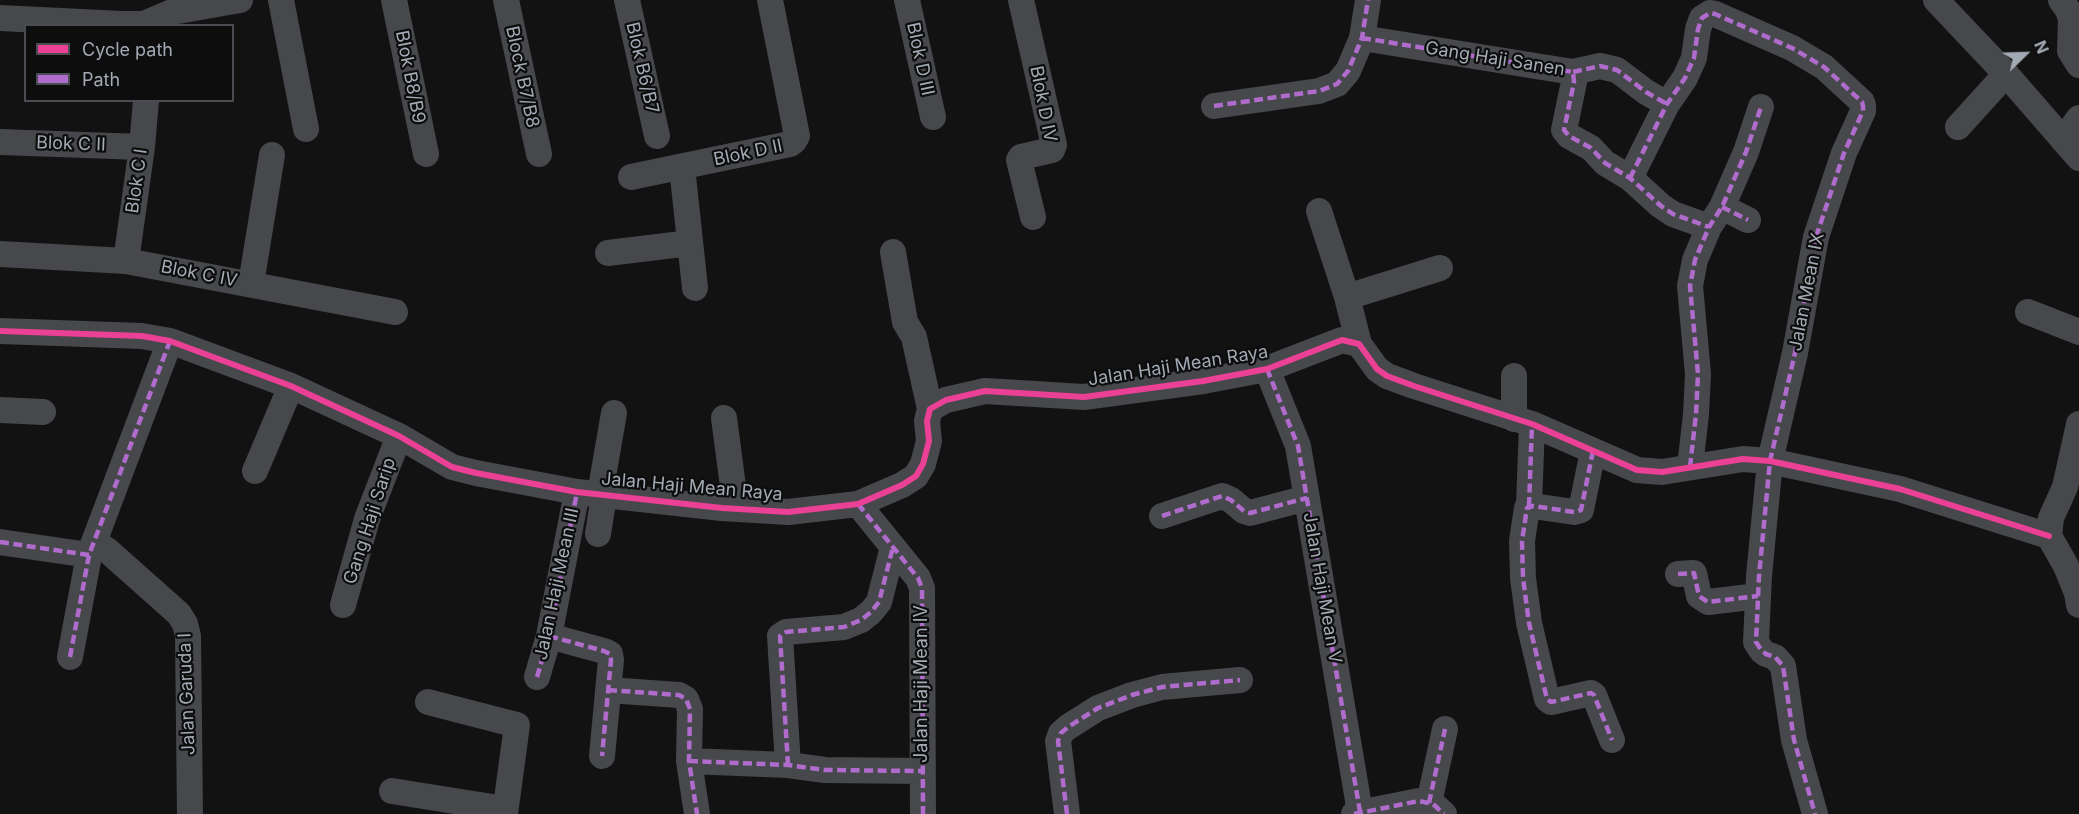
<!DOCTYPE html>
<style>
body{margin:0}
#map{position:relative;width:2079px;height:814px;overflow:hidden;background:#121213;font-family:Inter,sans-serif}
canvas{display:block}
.legend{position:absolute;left:24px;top:24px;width:210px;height:78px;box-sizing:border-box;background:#0d0d0e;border:2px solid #494c50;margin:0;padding:8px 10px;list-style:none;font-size:18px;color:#a3aab4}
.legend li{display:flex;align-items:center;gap:12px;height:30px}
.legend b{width:30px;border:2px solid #494c50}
.north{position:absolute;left:1995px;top:24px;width:60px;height:60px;-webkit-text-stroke:4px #0d0d0e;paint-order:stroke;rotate:67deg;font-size:16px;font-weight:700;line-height:24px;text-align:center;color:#a3aab4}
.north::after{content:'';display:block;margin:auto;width:21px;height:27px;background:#a3aab4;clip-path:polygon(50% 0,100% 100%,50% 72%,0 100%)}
</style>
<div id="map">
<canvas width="2079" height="814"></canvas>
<ul class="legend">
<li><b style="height:8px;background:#ea4096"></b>Cycle path</li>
<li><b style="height:8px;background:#b06ccc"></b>Path</li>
</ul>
<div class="north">N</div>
</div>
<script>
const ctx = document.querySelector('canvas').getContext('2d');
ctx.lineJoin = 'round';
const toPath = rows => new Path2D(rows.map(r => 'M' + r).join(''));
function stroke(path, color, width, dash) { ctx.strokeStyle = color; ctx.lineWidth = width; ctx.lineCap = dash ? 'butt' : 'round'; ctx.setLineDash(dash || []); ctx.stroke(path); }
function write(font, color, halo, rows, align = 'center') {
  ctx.font = font + ' Inter,sans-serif'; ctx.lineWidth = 4.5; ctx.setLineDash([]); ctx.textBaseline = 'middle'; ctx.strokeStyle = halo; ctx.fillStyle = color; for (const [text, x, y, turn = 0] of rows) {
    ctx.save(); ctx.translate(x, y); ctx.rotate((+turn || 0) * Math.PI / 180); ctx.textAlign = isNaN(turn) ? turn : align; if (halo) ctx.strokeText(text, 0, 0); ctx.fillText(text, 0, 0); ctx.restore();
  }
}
stroke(toPath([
 [281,0,306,129],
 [394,0,426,154],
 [506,0,539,154],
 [627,0,657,136],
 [907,0,933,117],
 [1021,0,1054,145,1052,150,1021,157,1019,160,1033,217],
 [1936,0,2006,74,2079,158],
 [2061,0,2068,10,2071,19,2070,51,2079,65],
 [0,18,122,24,144,24,172,12,240,0],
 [1362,38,1573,72,1574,82,1564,130,1569,136,1591,148,1605,163,1630,178,1661,206,1673,214,1709,227],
 [1573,72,1600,66,1617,70,1646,92,1667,104],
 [1214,106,1319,91,1337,84,1348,71,1362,38,1368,0],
 [1958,127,2006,74],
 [2063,140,2079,118],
 [0,142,142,147],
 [682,167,695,288],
 [631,177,790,144,794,141,797,136,770,0],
 [1630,178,1667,104,1685,78,1694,58,1698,29,1702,18,1710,13,1715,14,1792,48,1824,67,1862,102,1863,106,1863,111,1844,153,1816,237,1795,353,1770,461,1759,576,1756,642,1762,651,1766,654,1775,657,1783,666,1794,740,1815,814],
 [1722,207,1748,220],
 [1319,211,1347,297,1359,344],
 [893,252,905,322,914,337,930,409],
 [608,253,690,243],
 [0,254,126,261,395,312],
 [126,261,142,147,146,100],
 [251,284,272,155],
 [1347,297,1440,268],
 [2028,312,2079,332],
 [0,331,142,336,170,341,291,386,399,436,452,467,476,473,577,492,722,508,788,512,858,504,902,485,916,476,923,464,929,441,927,421,930,409,946,400,985,391,1084,397,1203,381,1267,369,1342,340,1359,344,1377,369,1387,376,1414,386,1532,424,1637,470,1662,472,1743,459,1770,461,1900,489,2049,536],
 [1267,369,1298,446,1360,812],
 [0,410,43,412],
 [724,418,736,509],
 [1514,419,1514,376],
 [2079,424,2065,487,2051,518,2049,536,2066,566,2077,593,2079,605],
 [1593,451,1581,510,1574,512,1533,506,1527,508,1522,541,1523,578,1529,623,1547,699,1551,702,1591,693,1594,695,1612,740],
 [1690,467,1696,414,1698,374,1690,286,1695,260,1709,227,1722,207,1746,152,1761,107],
 [255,471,291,386],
 [600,494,614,413],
 [858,504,918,578,922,588,923,814],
 [1529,506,1532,424],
 [1162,516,1222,496,1231,500,1244,511,1250,513,1307,498],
 [598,534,604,495],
 [0,542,89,555],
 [95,542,107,550,179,614,185,624,188,636,190,814],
 [1678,574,1694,573,1699,596,1708,602,1758,596],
 [343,605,367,519,399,436],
 [549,636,604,651,610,654,611,660,602,756],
 [70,657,89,555,170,341],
 [537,677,549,636,577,492],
 [608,690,679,695,686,699,690,709,689,761,697,814],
 [428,702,517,725,505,814],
 [689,761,788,765,825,770,922,771],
 [788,765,780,636,786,632,844,627,861,620,871,612,879,602,893,547],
 [392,791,505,809],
 [1429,803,1445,729],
 [1067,814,1058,741,1061,733,1068,727,1098,708,1132,695,1162,687,1240,680],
 [1354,814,1419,801,1433,804,1444,814]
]), '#47484b', 26);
stroke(toPath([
 [1362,38,1573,72,1574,82,1564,130,1569,136,1591,148,1605,163,1630,178,1661,206,1673,214,1709,227],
 [1573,72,1600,66,1617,70,1646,92,1667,104],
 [1214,106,1319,91,1337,84,1348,71,1362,38,1368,0],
 [1630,178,1667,104,1685,78,1694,58,1698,29,1702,18,1710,13,1715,14,1792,48,1824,67,1862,102,1863,106,1863,111,1844,153,1816,237,1795,353,1770,461,1759,576,1756,642,1762,651,1766,654,1775,657,1783,666,1794,740,1815,814],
 [1722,207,1748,220],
 [1267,369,1298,446,1360,812],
 [1593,451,1581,510,1574,512,1533,506,1527,508,1522,541,1523,578,1529,623,1547,699,1551,702,1591,693,1594,695,1612,740],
 [1690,467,1696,414,1698,374,1690,286,1695,260,1709,227,1722,207,1746,152,1761,107],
 [858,504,918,578,922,588,923,814],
 [1529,506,1532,424],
 [1162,516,1222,496,1231,500,1244,511,1250,513,1307,498],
 [0,542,89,555],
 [1678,574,1694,573,1699,596,1708,602,1758,596],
 [549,636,604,651,610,654,611,660,602,756],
 [70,657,89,555,170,341],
 [537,677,549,636,577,492],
 [608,690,679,695,686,699,690,709,689,761,697,814],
 [689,761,788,765,825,770,922,771],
 [788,765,780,636,786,632,844,627,861,620,871,612,879,602,893,547],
 [1429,803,1445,729],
 [1067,814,1058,741,1061,733,1068,727,1098,708,1132,695,1162,687,1240,680],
 [1354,814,1419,801,1433,804,1444,814]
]), '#b06ccc', 4.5, [9, 4.5]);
stroke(toPath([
 [0,331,142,336,170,341,291,386,399,436,452,467,476,473,577,492,722,508,788,512,858,504,902,485,916,476,923,464,929,441,927,421,930,409,946,400,985,391,1084,397,1203,381,1267,369,1342,340,1359,344,1377,369,1387,376,1414,386,1532,424,1637,470,1662,472,1743,459,1770,461,1900,489,2049,536]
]), '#ea4096', 6);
write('18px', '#a3aab4', '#0d0d0e', [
 ["Blok D III",920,59,78],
 ["Gang Haji Sanen",1495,59,9],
 ["Blok B6/B7",642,68,77],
 ["Blok B8/B9",410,77,79],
 ["Block B7/B8",522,77,78],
 ["Blok D IV",1043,104,79],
 ["Blok C II",71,144,2],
 ["Blok D II",748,153,-12],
 ["Blok C I",137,181,-82],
 ["Blok C IV",199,274,11],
 ["Jalan Mean IX",1807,292,-79],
 ["Jalan Haji Mean Raya",1178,366,-9],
 ["Jalan Haji Mean Raya",692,487,5],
 ["Gang Haji Sarip",370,521,-72],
 ["Jalan Haji Mean III",557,584,-78],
 ["Jalan Haji Mean V",1322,588,80],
 ["Jalan Haji Mean IV",922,684,-90],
 ["Jalan Garuda I",187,694,-92]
]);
</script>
